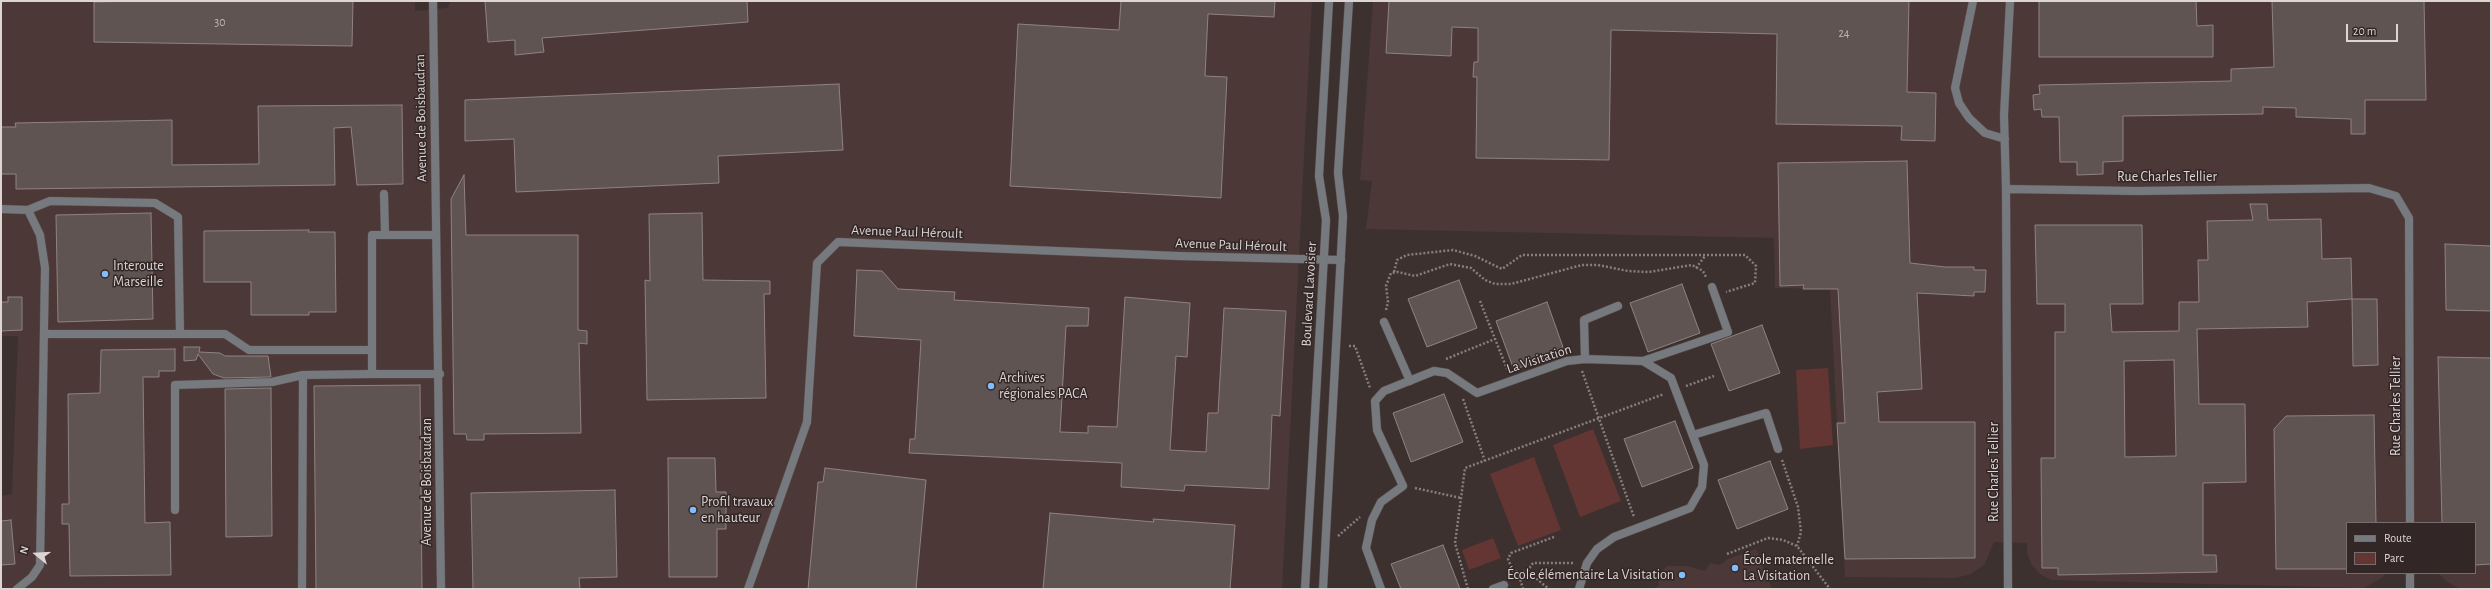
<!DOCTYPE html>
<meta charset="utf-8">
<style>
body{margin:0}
#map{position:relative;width:2492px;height:590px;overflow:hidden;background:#3d3130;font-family:"Alegreya Sans",sans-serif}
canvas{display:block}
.frame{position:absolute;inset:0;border:2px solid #dcd5d4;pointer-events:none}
.legend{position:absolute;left:2346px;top:522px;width:130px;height:52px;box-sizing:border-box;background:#322726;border:1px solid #766d6c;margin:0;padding:5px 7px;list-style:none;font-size:12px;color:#dcd5d4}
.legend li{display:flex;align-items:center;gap:8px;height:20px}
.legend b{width:20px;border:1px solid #766d6c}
.north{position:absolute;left:16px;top:534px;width:40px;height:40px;-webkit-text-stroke:3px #322726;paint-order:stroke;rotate:288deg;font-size:11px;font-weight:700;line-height:16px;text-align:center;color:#dcd5d4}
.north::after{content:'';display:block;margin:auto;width:14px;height:18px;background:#dcd5d4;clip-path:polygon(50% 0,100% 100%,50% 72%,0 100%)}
.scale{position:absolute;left:2346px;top:24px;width:52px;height:18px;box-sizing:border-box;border:2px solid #dcd5d4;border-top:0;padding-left:5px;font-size:12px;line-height:14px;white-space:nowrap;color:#dcd5d4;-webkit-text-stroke:3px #322726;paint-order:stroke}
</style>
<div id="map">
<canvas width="2492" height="590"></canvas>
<div class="frame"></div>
<ul class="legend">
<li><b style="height:5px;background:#76797d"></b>Route</li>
<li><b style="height:11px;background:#633533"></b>Parc</li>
</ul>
<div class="north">N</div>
<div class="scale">20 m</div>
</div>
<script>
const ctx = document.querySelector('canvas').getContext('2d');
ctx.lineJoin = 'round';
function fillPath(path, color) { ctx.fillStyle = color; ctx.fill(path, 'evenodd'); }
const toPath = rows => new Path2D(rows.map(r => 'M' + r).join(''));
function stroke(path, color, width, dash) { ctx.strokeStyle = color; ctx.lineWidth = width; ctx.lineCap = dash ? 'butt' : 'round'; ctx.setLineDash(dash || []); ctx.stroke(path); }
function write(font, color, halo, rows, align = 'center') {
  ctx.font = font + ' "Alegreya Sans",sans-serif'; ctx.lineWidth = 3; ctx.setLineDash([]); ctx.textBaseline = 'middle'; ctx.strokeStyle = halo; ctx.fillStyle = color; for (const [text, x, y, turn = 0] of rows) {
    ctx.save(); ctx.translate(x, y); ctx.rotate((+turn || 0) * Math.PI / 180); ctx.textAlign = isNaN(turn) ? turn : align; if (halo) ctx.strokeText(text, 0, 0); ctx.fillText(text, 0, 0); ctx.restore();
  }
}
fillPath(toPath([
 [1,1,415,1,415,11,447,8,451,1,1312,1,1282,589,1,589,1,496,12,494,18,336,1,336],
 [1373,1,2491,1,2491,589,2461,589,2447,582,2438,573,2475,573,2475,523,2347,523,2347,573,2386,573,2383,577,2364,588,2051,580,2040,574,2032,565,2027,553,2027,543,1994,542,1984,565,1971,574,1956,578,1845,577,1830,289,1775,288,1774,238,1366,229,1372,181,1360,180],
 [1756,549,1772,589,1651,589,1659,586,1658,578,1661,572,1667,566,1687,566,1705,571,1710,563,1720,565,1728,559]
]), '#4b3837');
fillPath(toPath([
 [1828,368,1833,445,1800,449,1796,370],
 [1593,429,1621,501,1580,517,1553,445],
 [1534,457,1561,530,1518,546,1490,474],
 [1493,538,1501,558,1469,570,1462,550]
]), '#633533');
const building = toPath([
 [145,1,353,1,352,46,94,42,94,2,145,1],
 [485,1,747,1,748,22,542,38,544,52,515,55,515,40,488,42,485,1],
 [1121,1,1275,1,1274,17,1208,14,1205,76,1227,77,1221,198,1010,186,1018,24,1119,30,1121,1],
 [1389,1,1909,1,1907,92,1936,93,1935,141,1901,140,1902,126,1776,124,1777,34,1611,30,1609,160,1476,158,1477,77,1473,77,1474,62,1478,62,1478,28,1452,27,1451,56,1386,53,1389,1],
 [2039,1,2196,1,2197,26,2213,25,2213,57,2039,57,2039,1],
 [2272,1,2424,1,2426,100,2365,100,2365,134,2351,134,2351,119,2296,117,2296,108,2263,107,2263,114,2123,116,2123,161,2103,162,2103,174,2077,175,2077,162,2060,162,2059,117,2042,117,2041,109,2034,110,2033,95,2040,94,2039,85,2231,81,2231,69,2274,67,2272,1],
 [839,84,843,150,718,156,719,183,516,192,514,139,465,141,465,100,839,84],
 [402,105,403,184,357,185,351,127,334,128,335,185,16,189,16,174,1,174,1,127,16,127,15,123,172,120,172,165,259,164,258,106,402,105],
 [1907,161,1910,263,1945,267,1974,267,1974,270,1986,270,1985,292,1974,292,1974,296,1917,293,1922,389,1877,392,1879,422,1975,422,1975,558,1845,559,1837,423,1845,423,1838,289,1803,289,1804,285,1780,286,1778,163,1907,161],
 [464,175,466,235,578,235,578,330,587,331,587,344,579,343,581,433,484,434,484,440,467,440,466,434,454,434,451,199,464,175],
 [2250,204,2267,204,2268,220,2321,219,2322,259,2351,258,2352,299,2307,302,2308,327,2197,329,2199,404,2245,404,2246,482,2203,483,2203,555,2216,555,2217,572,2058,575,2058,568,2042,568,2041,458,2055,458,2055,332,2065,332,2065,304,2037,304,2035,225,2142,225,2143,304,2110,304,2112,332,2179,331,2179,302,2199,302,2198,260,2208,260,2207,221,2253,220,2250,204],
 [2174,360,2176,456,2125,457,2124,361,2174,360],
 [151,213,153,319,58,322,56,215,151,213],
 [702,213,703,280,770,281,770,294,764,294,766,398,647,400,645,280,650,281,649,214,702,213],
 [309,230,308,232,335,232,336,312,309,312,309,315,251,315,251,282,204,282,204,231,309,230],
 [2445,244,2491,246,2491,311,2446,310,2445,244],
 [857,270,882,271,898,289,955,292,954,300,1089,308,1088,326,1066,326,1060,432,1088,433,1088,426,1117,427,1125,297,1190,303,1187,357,1176,356,1170,450,1206,452,1208,413,1218,413,1224,308,1286,311,1280,416,1272,415,1269,489,1185,485,1184,491,1121,487,1122,463,909,453,910,439,915,439,921,340,854,336,857,270],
 [1459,280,1477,328,1427,347,1408,299,1459,280],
 [1682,284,1700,333,1648,352,1630,303,1682,284],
 [8,297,22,297,22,330,1,331,1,302,8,302,8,297],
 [2352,299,2377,299,2378,365,2353,366,2352,299],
 [1547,302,1564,350,1514,370,1496,321,1547,302],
 [1762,325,1780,373,1729,391,1711,344,1762,325],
 [184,347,200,347,199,352,220,353,225,356,268,356,271,377,224,378,213,374,198,354,196,360,184,361,184,347],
 [175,349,175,371,159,371,159,377,143,377,145,523,170,522,171,575,70,576,69,524,62,524,62,504,69,504,68,394,100,393,101,350,175,349],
 [2438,357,2491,358,2491,564,2475,565,2475,523,2442,523,2438,357],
 [420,385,422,589,316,589,314,386,420,385],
 [271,388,272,536,226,537,225,389,271,388],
 [1444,394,1463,442,1411,462,1393,413,1444,394],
 [2374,415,2376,523,2347,523,2347,569,2276,569,2274,429,2286,416,2374,415],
 [1675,421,1693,468,1642,487,1624,439,1675,421],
 [668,458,715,458,716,492,726,492,726,529,717,529,717,577,669,577,668,458],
 [1770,461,1788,509,1737,529,1718,480,1770,461],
 [825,468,926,480,916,589,808,589,818,482,823,482,825,468],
 [615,490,617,577,579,578,580,589,473,589,471,493,615,490],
 [1050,513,1154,522,1153,519,1235,525,1230,589,1043,589,1050,513],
 [11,520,15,564,1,565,1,521,11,520],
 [1443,545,1460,589,1401,589,1391,564,1443,545]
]);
fillPath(building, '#605453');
stroke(building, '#908281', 1);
const service = toPath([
 [1973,1,1955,88,1959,103,1969,118,1985,133,2005,139],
 [2006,189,2004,115,2010,1],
 [384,194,385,235],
 [1,209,28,210,40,235,45,268,40,565,32,577,17,589],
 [28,210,50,201,155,203,178,217,180,334,45,334],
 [1384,322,1410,381],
 [180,334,225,334,249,350,372,350],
 [1585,359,1584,320,1618,306],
 [1643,361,1728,332,1712,287],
 [1693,435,1766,413,1778,449],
 [175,510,175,385,272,382,303,375,372,374],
 [302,589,303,375],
 [1493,589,1504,585]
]);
const minor = toPath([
 [433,1,441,589],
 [436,235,372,235,372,374,440,374],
 [2410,573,2410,589],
 [748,589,807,422,817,263,838,242,1178,256,1341,260],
 [1381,589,1366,548,1372,520,1381,502,1403,486,1377,430,1375,401,1384,391,1434,371,1447,373,1477,393,1567,361,1585,359,1643,361,1671,378,1704,465,1702,487,1690,508,1614,537,1597,549,1587,563,1579,589],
 [2008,589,2006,189,2137,191,2369,188,2396,196,2409,218,2410,523]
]);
const tertiary = toPath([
 [1305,589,1326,220,1319,176,1329,1],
 [1323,589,1343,216,1338,173,1349,1]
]);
stroke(service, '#5a4f4e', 9);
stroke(minor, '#5a4f4e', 9);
stroke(tertiary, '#5a4f4e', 9);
stroke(toPath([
 [1696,268,1705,256],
 [1394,272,1397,260,1407,255,1453,250,1475,256,1502,269,1522,255,1745,255,1756,266,1755,283,1726,292],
 [1480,301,1507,369],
 [1386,310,1388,302,1386,286,1391,273,1398,272,1415,276,1450,264,1471,268,1485,280,1495,284,1511,284,1582,265,1598,265,1628,271,1649,272,1692,265,1703,271,1706,277],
 [1349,346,1355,346,1370,388],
 [1446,359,1495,339],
 [1582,371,1634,517],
 [1686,386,1714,376],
 [1463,399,1485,461],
 [1782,460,1798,507,1801,532,1797,546],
 [1415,488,1461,498],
 [1338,536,1360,517],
 [1554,537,1511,553,1508,559,1513,571,1521,573,1528,570,1533,563,1574,563],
 [1727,554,1768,538,1783,540,1797,546,1830,589],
 [1527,571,1549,589],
 [1511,576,1518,572,1523,589],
 [1468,589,1455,543,1465,468,1664,394]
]), '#877e7d', 2.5, [2, 2]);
stroke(service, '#76797d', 8);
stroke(minor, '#76797d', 8);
stroke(tertiary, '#76797d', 8);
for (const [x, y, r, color] of [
 [105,274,4,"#82bcfa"],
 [991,386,4,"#82bcfa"],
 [693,510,4,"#82bcfa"],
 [1735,568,4,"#82bcfa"],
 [1682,575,4,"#82bcfa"]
]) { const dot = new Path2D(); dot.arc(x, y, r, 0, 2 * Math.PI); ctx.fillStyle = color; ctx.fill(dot); stroke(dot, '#322726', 1.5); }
write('12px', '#bdb5b4', null, [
 ["30",220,22],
 ["24",1844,33]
]);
write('14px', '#dcd5d4', '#322726', [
 ["Avenue de Boisbaudran",421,118,-91],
 ["Rue Charles Tellier",2167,177],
 ["Avenue Paul Héroult",907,232,2],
 ["Avenue Paul Héroult",1231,245,2],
 ["Boulevard Lavoisier",1309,294,-87],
 ["La Visitation",1539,359,-18],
 ["Rue Charles Tellier",2396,406,-90],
 ["Rue Charles Tellier",1994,472,-90],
 ["Avenue de Boisbaudran",427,482,-90]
]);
write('14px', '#dcd5d4', '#322726', [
 ["Interoute",113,266],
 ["Marseille",113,282],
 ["Archives",999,378],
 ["régionales PACA",999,394],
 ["Profil travaux",701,502],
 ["en hauteur",701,518],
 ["École maternelle",1743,560],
 ["La Visitation",1743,576],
 ["École élémentaire La Visitation",1674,575,"right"]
], 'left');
</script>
